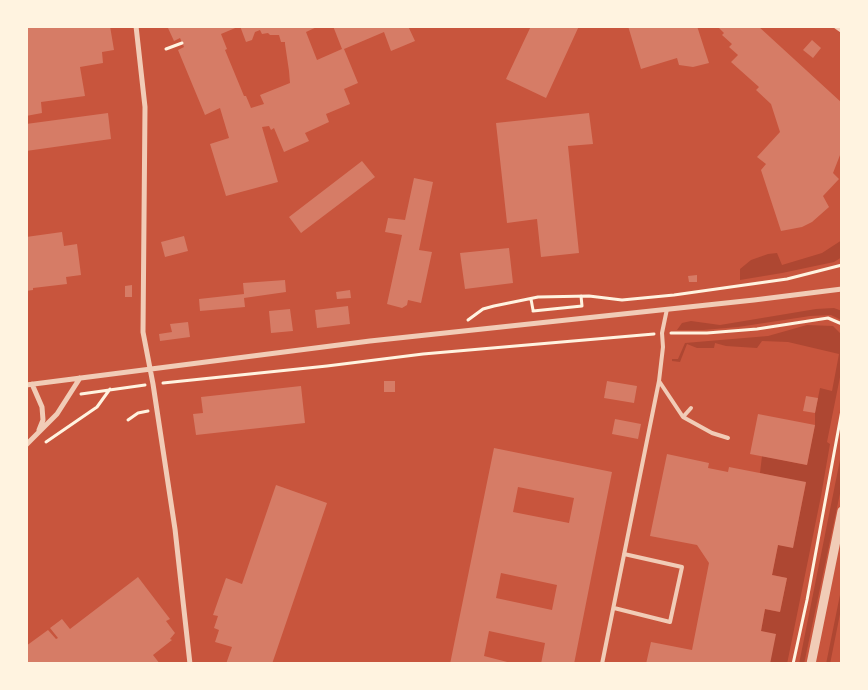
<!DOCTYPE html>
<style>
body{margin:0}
#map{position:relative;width:868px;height:690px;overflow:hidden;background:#c8553d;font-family:Inter,sans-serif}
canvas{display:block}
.frame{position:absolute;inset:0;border:28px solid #fff3e0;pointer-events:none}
</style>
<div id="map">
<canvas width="868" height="690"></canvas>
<div class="frame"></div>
</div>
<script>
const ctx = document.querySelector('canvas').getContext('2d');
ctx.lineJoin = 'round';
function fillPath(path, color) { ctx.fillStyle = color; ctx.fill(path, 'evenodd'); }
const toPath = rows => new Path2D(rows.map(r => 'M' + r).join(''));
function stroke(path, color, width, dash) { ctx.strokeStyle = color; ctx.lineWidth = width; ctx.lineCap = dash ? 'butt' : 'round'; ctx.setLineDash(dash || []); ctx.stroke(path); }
fillPath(toPath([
 [842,240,842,257,834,262,782,273,740,280,740,269,751,260,768,254,777,253,782,265,822,253],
 [834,308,842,311,841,320,831,315,810,316,738,327,703,330,677,330,682,323,691,321,720,325,816,309],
 [807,325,833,326,842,335,842,367,827,442,830,444,821,496,787,664,770,664,761,631,765,609,780,612,787,578,772,575,778,545,793,547,806,483,760,473,762,456,807,465,815,425,815,413,820,388,832,391,839,354,788,342,762,341,757,348,726,346,715,343,714,348,697,348,687,344,680,362,672,361,672,359,678,359,685,343,768,336],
 [842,450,842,484,804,664,799,664],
 [842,585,842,604,830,664,826,664]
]), '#ae4732');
fillPath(toPath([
 [26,26,110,26,114,50,102,52,103,63,80,67,85,96,41,102,42,113,26,116],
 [173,26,240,26,221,34,227,49,225,50,244,96,246,96,251,108,264,104,260,95,290,83,289,71,285,44,285,42,281,42,279,35,270,35,268,33,262,34,260,30,255,32,252,40,246,42,240,26,319,26,306,32,317,60,342,49,333,26,408,26,415,41,391,51,384,32,344,49,358,83,344,89,350,104,326,114,329,122,305,133,309,141,284,152,274,128,271,130,269,126,262,127,278,182,226,196,210,144,229,138,220,108,205,115,178,50,184,47,180,38,174,41,168,28],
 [531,26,579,26,546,98,506,79],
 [628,26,697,26,709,63,693,67,679,65,677,58,641,69],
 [717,26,758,26,842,103,842,150,833,173,839,179,823,196,829,207,812,222,802,227,781,231,761,170,766,164,757,157,780,132,771,104,756,90,759,87,731,62,738,55,729,47,732,44,722,35,724,33],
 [812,40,821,48,813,58,803,50],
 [108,113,111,139,26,151,26,124],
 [589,113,593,144,568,146,579,253,541,257,537,219,507,223,496,123],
 [362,161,375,177,301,233,289,217],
 [414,178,433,182,419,250,432,252,421,303,408,300,407,305,402,308,387,304,402,235,385,232,388,218,405,220],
 [62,232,64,246,77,244,81,275,66,277,67,284,33,288,33,290,26,291,26,237],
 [184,236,188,251,165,257,161,242],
 [509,248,513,283,465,289,460,253],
 [697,275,697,282,689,282,688,276],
 [285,280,286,292,244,298,245,307,200,311,199,299,244,294,243,283],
 [132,285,132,297,125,297,125,286],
 [350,290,351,298,337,299,336,292],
 [348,306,350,324,317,328,315,310],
 [290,309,293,331,271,333,269,311],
 [188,322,190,337,160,341,159,334,172,332,170,324],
 [384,381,395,381,395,392,384,392],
 [607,381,637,386,634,403,604,398],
 [301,386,305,423,196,435,193,414,203,413,201,397],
 [806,396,818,398,815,413,803,411],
 [758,414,815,425,807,465,750,454],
 [615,419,641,424,638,439,612,434],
 [494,448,612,472,574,664,541,664,545,643,489,631,484,656,515,664,450,664],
 [518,487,574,498,569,523,513,512],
 [501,573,557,585,552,610,496,598],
 [667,454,709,463,708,468,728,472,729,467,806,482,793,548,778,545,772,575,787,578,780,612,765,609,761,631,776,634,770,664,646,664,651,642,692,650,709,563,697,545,650,536],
 [276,485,327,503,272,664,226,664,232,647,215,642,219,630,214,628,218,616,213,615,226,578,242,584],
 [138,577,170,619,166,621,175,633,170,639,172,640,153,655,160,664,26,664,26,646,48,630,56,639,58,638,50,628,62,619,70,629]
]), '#d67c66');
stroke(toPath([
 [166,49,182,43],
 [531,299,533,310],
 [533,311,582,306,581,296],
 [468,320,483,309,494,306,538,297,589,296,622,300,674,295,787,279,842,265],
 [671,333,707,333,757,329,828,318,842,324],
 [163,383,327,366,423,354,654,334],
 [81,394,145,385],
 [128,420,138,413,148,411],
 [46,442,97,407,110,389],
 [793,664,807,600,842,410]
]), '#fff3e0', 3);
stroke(toPath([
 [835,26,842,31],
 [659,381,683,417,691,408],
 [683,417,712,433,728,438],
 [614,608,670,622,682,567,624,554],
 [602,664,659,381,663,347,662,333,667,309]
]), '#f1ccb7', 4);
stroke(toPath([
 [136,26,145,107,143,332,153,384,175,529,190,664],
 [32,384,42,407,43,420,39,430],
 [26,385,370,341,754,300,842,289],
 [26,445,57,414,80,378]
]), '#f1ccb7', 5);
stroke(toPath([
 [811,664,842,511]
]), '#f1ccb7', 9);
</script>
